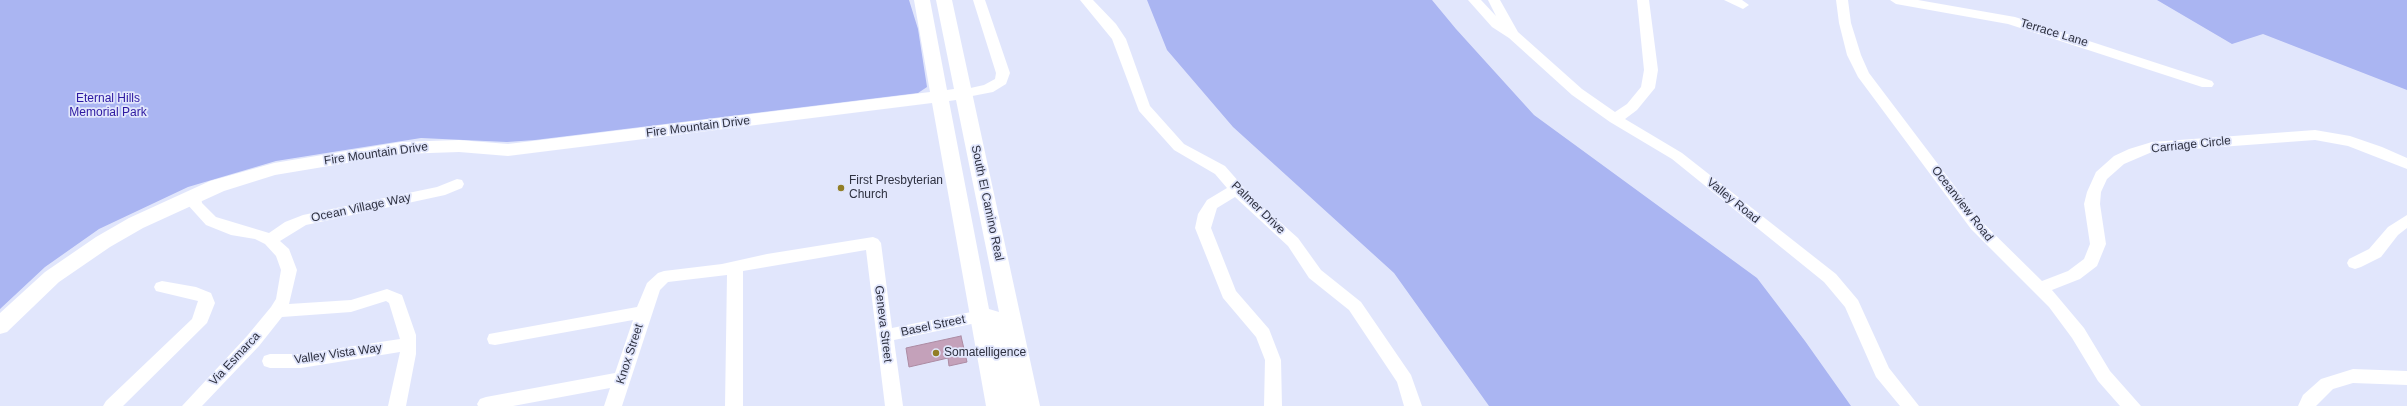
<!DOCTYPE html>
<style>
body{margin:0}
canvas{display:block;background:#e1e6fc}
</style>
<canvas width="2407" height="406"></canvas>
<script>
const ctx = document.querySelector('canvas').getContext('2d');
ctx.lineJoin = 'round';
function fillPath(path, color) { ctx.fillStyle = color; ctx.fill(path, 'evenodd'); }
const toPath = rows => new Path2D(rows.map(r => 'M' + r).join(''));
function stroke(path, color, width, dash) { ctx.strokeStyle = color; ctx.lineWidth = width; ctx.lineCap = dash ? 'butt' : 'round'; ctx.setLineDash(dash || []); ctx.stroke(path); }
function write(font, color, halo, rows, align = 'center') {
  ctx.font = font + ' Arial,sans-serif'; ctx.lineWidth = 3.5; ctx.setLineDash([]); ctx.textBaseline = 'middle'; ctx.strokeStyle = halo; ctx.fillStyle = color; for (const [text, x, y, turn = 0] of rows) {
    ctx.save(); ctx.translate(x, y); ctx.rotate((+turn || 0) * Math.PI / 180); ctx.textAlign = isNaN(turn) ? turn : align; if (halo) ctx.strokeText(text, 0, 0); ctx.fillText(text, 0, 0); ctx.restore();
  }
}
fillPath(toPath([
 [0,0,909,0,918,29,927,87,918,93,535,140,507,142,421,138,276,161,188,187,99,229,45,267,0,309],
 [1147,0,1432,0,1456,29,1534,115,1757,278,1805,341,1851,406,1489,406,1394,273,1233,127,1167,50],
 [2157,0,2407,0,2407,90,2263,34,2232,44]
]), '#aab5f2');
const building = toPath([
 [961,336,967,362,949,366,948,358,909,367,906,348,961,336]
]);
fillPath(building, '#c4a1ba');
stroke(building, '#ac8ba3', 1);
fillPath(toPath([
 [973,0,985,0,1010,73,1006,84,993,92,962,98,955,94,957,91,984,85,995,79,996,73,973,0],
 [1080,0,1093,0,1116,24,1126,39,1150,106,1184,144,1225,166,1254,199,1298,238,1321,270,1361,302,1411,375,1422,406,1404,406,1397,382,1349,310,1309,278,1288,246,1235,197,1217,208,1211,228,1236,291,1269,329,1281,360,1282,406,1264,406,1265,360,1256,337,1223,298,1195,228,1198,214,1207,200,1227,188,1215,174,1174,150,1139,111,1112,39,1080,0],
 [1468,0,1481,0,1496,16,1488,0,1500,0,1518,32,1582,89,1615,112,1627,104,1641,87,1644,70,1637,0,1649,0,1658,70,1655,88,1637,110,1625,119,1682,153,1836,274,1858,300,1889,368,1919,406,1900,406,1876,377,1845,307,1824,282,1672,159,1610,122,1572,95,1509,38,1492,27,1468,0],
 [1724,0,1742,0,1749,5,1743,9,1724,0],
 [1836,0,1848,0,1851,23,1861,55,1869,73,1981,221,2042,281,2068,271,2084,259,2090,244,2084,204,2087,192,2096,172,2114,156,2129,149,2152,142,2315,130,2350,136,2382,147,2407,158,2407,169,2348,146,2315,140,2152,152,2124,164,2107,179,2101,192,2100,204,2106,244,2097,266,2080,279,2052,290,2084,328,2110,371,2141,406,2120,406,2098,381,2072,338,2049,307,1971,229,1858,77,1847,55,1839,23,1836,0],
 [1890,0,1918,0,2015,17,2212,81,2214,84,2212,87,2202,87,2008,24,1896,4,1890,0],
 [457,179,462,180,464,184,462,188,445,195,306,225,280,241,289,249,297,270,289,304,351,300,387,289,402,295,416,335,416,354,406,406,388,406,400,352,301,368,270,368,264,366,262,361,264,356,270,354,301,354,400,339,389,303,386,301,351,312,282,317,259,346,202,406,182,406,247,336,271,307,276,299,281,270,276,256,265,244,255,239,231,235,206,225,187,204,190,191,200,191,202,203,216,217,269,233,285,222,303,215,437,187,457,179],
 [2407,215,2407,228,2398,235,2381,257,2361,267,2355,269,2349,267,2347,263,2349,259,2369,249,2388,227,2407,215],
 [873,237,878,239,881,243,892,328,981,310,987,312,989,316,987,320,981,322,894,340,903,406,885,406,866,250,743,271,743,406,725,406,727,275,668,282,660,290,622,406,604,406,610,388,513,406,478,406,477,404,480,399,486,397,615,373,633,320,495,345,489,344,487,339,489,334,637,307,647,283,658,273,664,271,722,264,767,254,873,237],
 [162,281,196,287,211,293,215,303,207,323,123,406,103,406,106,401,192,319,198,301,156,291,154,287,156,283,162,281],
 [2353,369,2407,371,2407,385,2353,383,2333,389,2316,406,2298,406,2303,395,2321,379,2353,369]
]), '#fff');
fillPath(toPath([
 [914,0,930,0,947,90,954,89,936,0,952,0,1040,406,986,406,932,103,508,156,459,152,401,154,275,175,224,191,143,228,110,247,59,282,7,332,0,334,0,313,45,272,96,237,129,218,210,181,274,163,401,142,459,140,508,144,930,92,914,0],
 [956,100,999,312,989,309,949,101,956,100]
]), '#fff');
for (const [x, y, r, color] of [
 [841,188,4,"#927e26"],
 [936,353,4,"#927e26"]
]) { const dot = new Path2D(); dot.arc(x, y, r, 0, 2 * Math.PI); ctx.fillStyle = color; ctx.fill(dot); stroke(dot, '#e1e6fc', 1.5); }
write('12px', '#2e3140', '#e1e6fc', [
 ["Terrace Lane",2054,33,17],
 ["Fire Mountain Drive",698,127,-7],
 ["Carriage Circle",2191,145,-6],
 ["Fire Mountain Drive",376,154,-8],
 ["Valley Road",1733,201,39],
 ["South El Camino Real",987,203,78],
 ["Oceanview Road",1962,204,52],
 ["Ocean Village Way",361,208,-12],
 ["Palmer Drive",1258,208,44],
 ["Geneva Street",883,324,83],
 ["Basel Street",933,326,-12],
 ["Valley Vista Way",338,354,-8],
 ["Knox Street",630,354,-72],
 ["Via Esmarca",235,359,-47]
]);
write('12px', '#2d19a1', '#e1e6fc', [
 ["Eternal Hills",108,99],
 ["Memorial Park",108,113]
]);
write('12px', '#2e3140', '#e1e6fc', [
 ["First Presbyterian",849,181],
 ["Church",849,195],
 ["Somatelligence",944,353]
], 'left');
</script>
